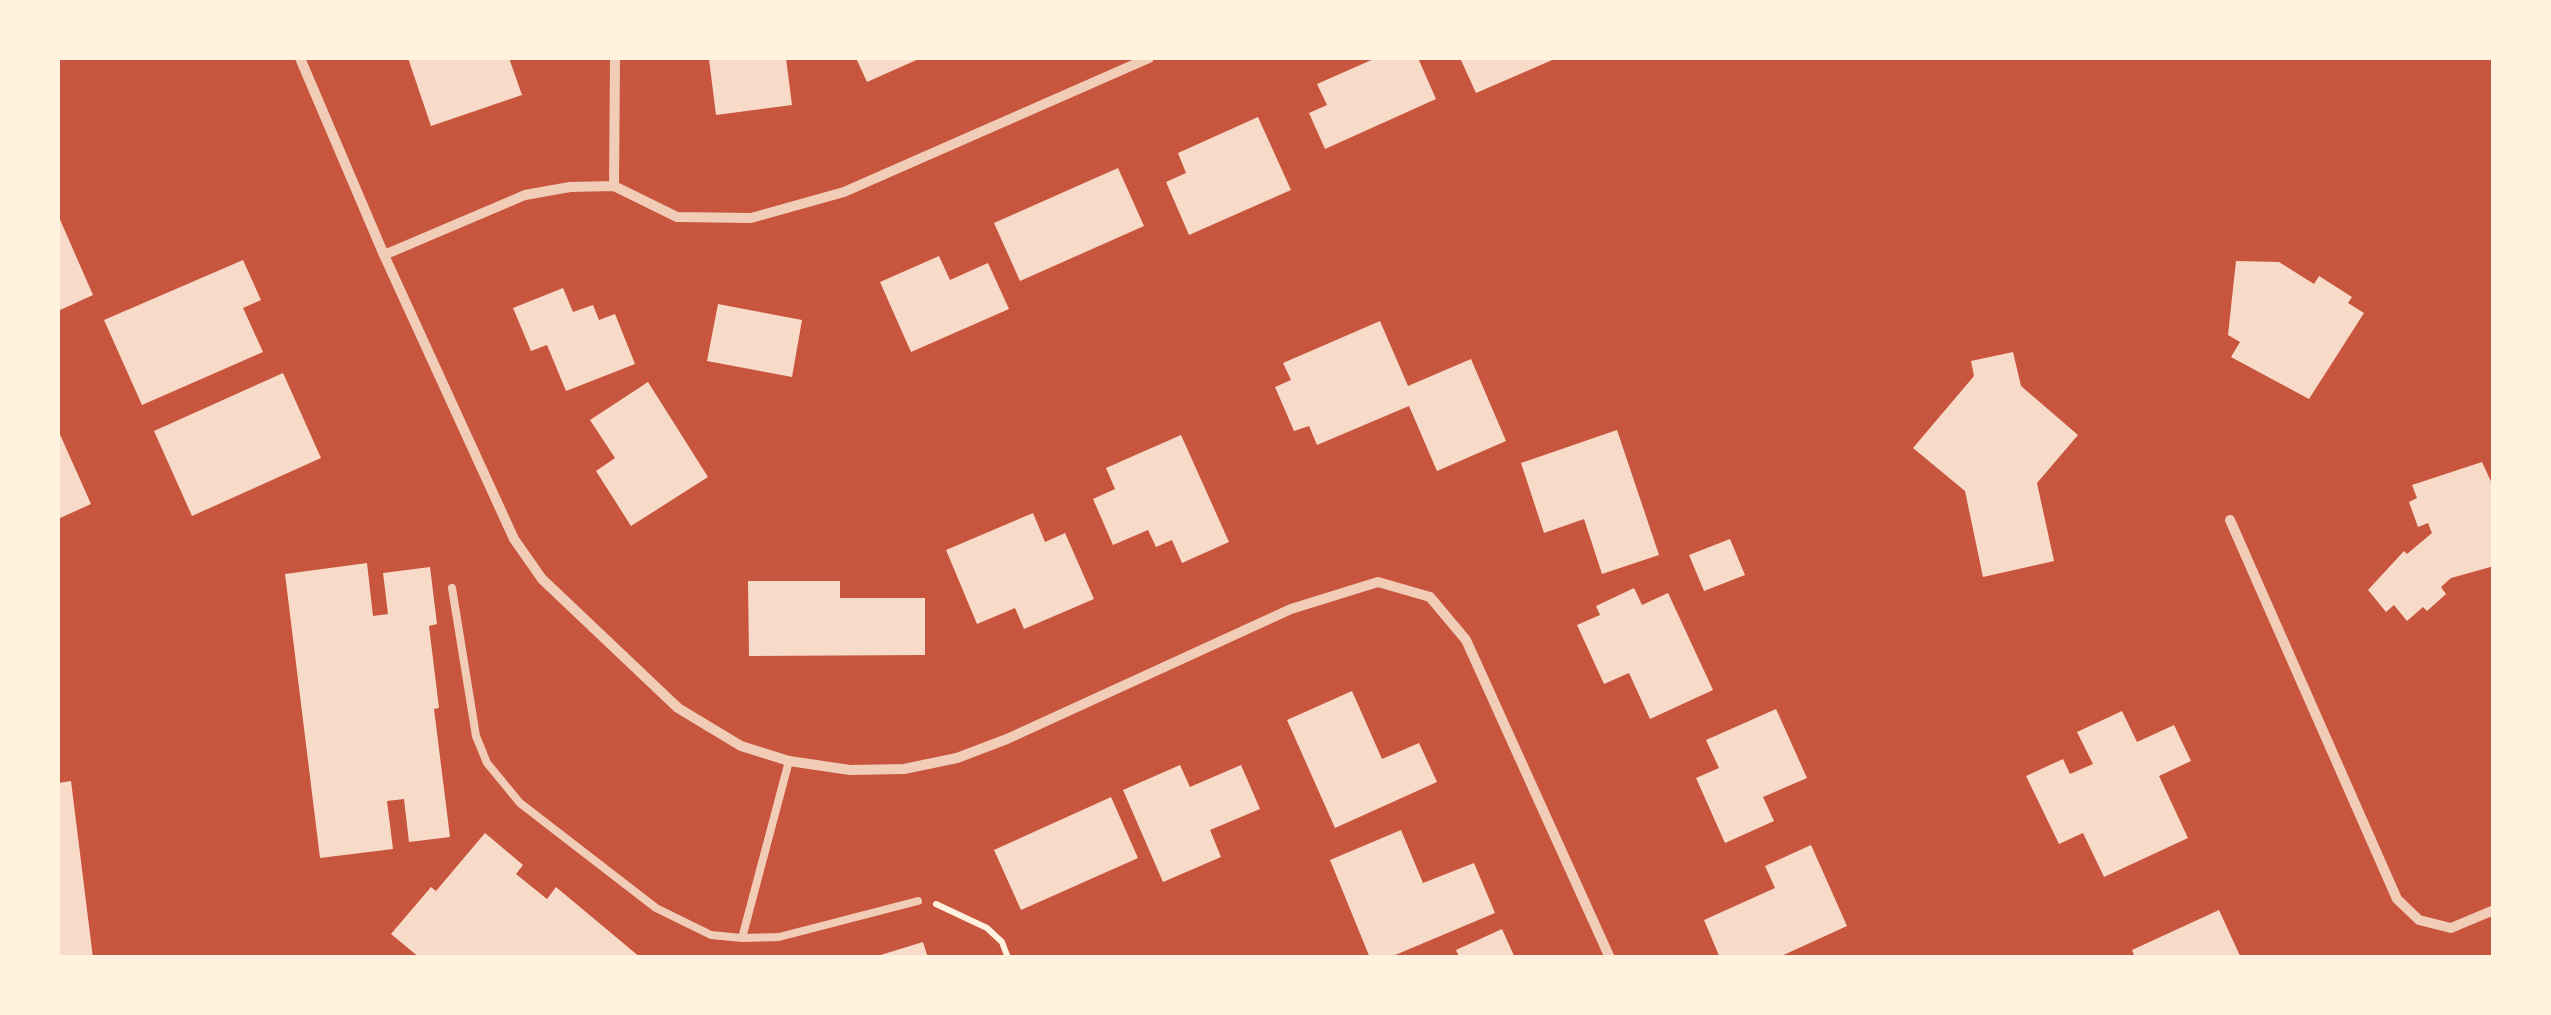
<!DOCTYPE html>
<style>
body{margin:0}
#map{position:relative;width:2551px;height:1015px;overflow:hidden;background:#c8553d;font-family:Mulish,sans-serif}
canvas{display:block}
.frame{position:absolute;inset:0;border:60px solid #fff3e0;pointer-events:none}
</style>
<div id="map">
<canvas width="2551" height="1015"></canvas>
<div class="frame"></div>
</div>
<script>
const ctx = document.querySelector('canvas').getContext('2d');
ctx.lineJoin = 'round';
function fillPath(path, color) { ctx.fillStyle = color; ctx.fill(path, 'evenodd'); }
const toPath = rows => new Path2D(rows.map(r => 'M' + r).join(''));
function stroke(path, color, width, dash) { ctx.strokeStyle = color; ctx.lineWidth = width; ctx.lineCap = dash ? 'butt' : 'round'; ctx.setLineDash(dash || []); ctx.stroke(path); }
fillPath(toPath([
 [408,58,509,58,522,95,431,126],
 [786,58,792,105,716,115,709,59],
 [856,58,921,58,867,82],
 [1376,58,1418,58,1436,99,1325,149,1309,113,1327,105,1317,84],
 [1460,58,1557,58,1476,93],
 [1258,117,1291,190,1189,235,1166,182,1186,173,1178,153],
 [1118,168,1144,226,1020,281,994,223],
 [58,215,93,295,58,311],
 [939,256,950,280,988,263,1009,309,911,352,880,282],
 [243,260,261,300,243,308,263,352,142,405,104,320],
 [2236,261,2279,262,2314,284,2319,276,2352,297,2348,303,2364,313,2309,399,2231,357,2240,342,2228,335],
 [563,288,573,312,593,305,599,320,615,314,635,364,566,391,547,345,531,351,513,308],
 [718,304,802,320,792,377,707,361],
 [1380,321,1408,386,1471,359,1506,441,1437,471,1409,406,1317,445,1309,426,1294,431,1275,387,1291,380,1283,363],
 [2013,352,2021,386,2078,435,2037,483,2054,561,1983,577,1965,491,1913,448,1974,376,1971,361],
 [283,373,321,458,192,516,154,431],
 [648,382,708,477,631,526,596,471,615,458,590,420],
 [58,430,91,504,58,519],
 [1617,430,1659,555,1602,574,1584,519,1544,533,1521,463],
 [1181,435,1229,542,1182,563,1172,540,1156,547,1148,530,1113,545,1093,499,1115,489,1106,468],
 [2482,462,2494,488,2494,566,2451,578,2441,587,2446,594,2427,611,2423,607,2407,621,2394,605,2386,612,2368,590,2404,551,2407,554,2432,533,2428,523,2418,527,2409,502,2417,498,2412,485],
 [1033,513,1045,542,1065,533,1094,599,1024,629,1015,608,977,624,946,550],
 [1730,539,1745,575,1704,591,1689,555],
 [367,563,373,616,388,614,383,573,430,567,437,624,429,626,439,708,434,709,450,837,409,842,404,799,387,801,393,849,320,858,285,574],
 [748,581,840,581,840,598,925,598,925,655,749,656],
 [1634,588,1642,605,1668,593,1713,690,1650,719,1629,673,1604,684,1577,625,1600,615,1596,606],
 [1352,691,1382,759,1419,743,1437,782,1335,828,1287,720],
 [1776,709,1807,778,1763,797,1774,821,1725,843,1696,778,1719,768,1706,740],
 [2122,711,2137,742,2174,725,2191,761,2159,776,2188,838,2104,877,2083,833,2059,844,2026,776,2063,759,2070,774,2093,764,2077,732],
 [1180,765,1190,787,1241,765,1260,809,1210,830,1221,857,1163,882,1123,790],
 [71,781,93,958,58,958,58,783],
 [1111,797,1138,858,1021,910,994,850],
 [1401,830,1423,883,1474,863,1495,913,1388,958,1370,958,1330,860],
 [485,833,523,865,516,874,547,899,556,887,641,958,420,958,391,934,431,887,436,891],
 [1811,845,1847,926,1777,958,1720,958,1704,920,1775,888,1765,866],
 [2219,910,2241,958,2135,958,2132,950],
 [1502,929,1515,958,1460,958,1456,950],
 [923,942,928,958,874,958,874,957]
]), '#f7dbc8');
stroke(toPath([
 [936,904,987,928,1002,942,1008,958]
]), '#fff3e0', 6);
stroke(toPath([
 [452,588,476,736,487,763,520,803,656,908,711,935,742,938,779,937,918,901],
 [742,938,789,761]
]), '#f1ccb7', 8);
stroke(toPath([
 [300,58,384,255,514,539,542,579,678,708,741,746,789,761,850,770,904,769,957,758,1007,739,1291,609,1378,582,1430,597,1466,640,1610,958],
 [614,186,615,58],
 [384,255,525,195,570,187,614,186,677,217,751,218,844,192,1149,58],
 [2230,520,2397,899,2419,920,2451,928,2494,910]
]), '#f1ccb7', 10);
</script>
